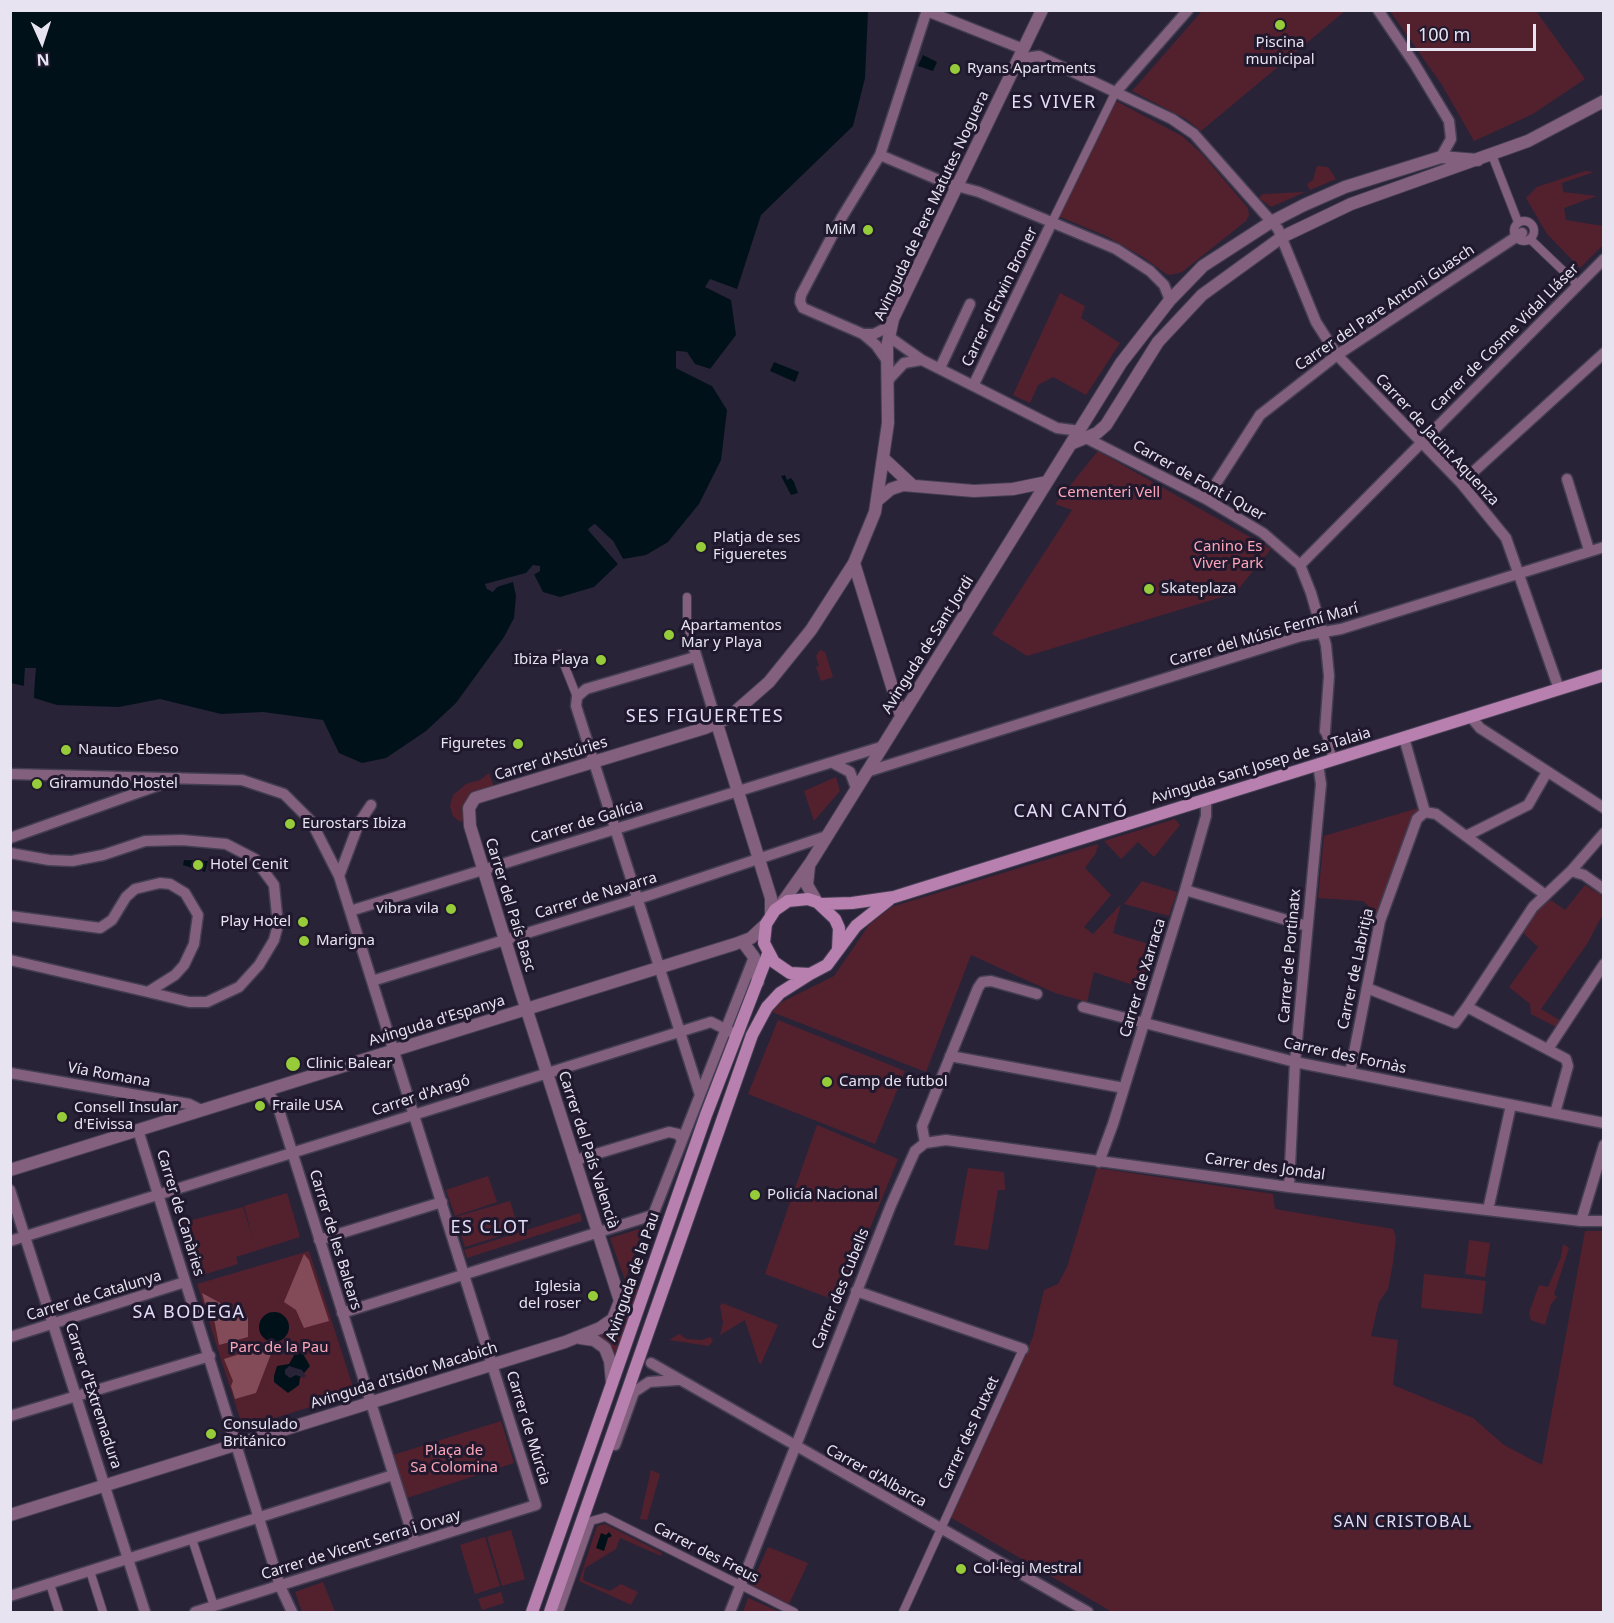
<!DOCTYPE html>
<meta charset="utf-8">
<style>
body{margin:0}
#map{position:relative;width:1614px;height:1623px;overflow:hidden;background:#292338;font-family:"Noto Sans",sans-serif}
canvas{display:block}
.frame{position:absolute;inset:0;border:12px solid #e7e3f1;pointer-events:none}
.north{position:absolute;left:12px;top:12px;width:60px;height:60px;-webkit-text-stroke:4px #20192e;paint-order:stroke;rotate:177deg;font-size:16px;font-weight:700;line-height:24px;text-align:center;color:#e7e3f1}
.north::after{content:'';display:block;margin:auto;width:21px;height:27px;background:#e7e3f1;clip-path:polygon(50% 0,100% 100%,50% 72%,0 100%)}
.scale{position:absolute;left:1407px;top:24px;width:129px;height:27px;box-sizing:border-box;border:3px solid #e7e3f1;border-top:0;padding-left:8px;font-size:18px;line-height:21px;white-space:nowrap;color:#e7e3f1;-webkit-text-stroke:4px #20192e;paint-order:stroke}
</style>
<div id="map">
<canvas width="1614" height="1623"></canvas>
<div class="frame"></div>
<div class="north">N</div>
<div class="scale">100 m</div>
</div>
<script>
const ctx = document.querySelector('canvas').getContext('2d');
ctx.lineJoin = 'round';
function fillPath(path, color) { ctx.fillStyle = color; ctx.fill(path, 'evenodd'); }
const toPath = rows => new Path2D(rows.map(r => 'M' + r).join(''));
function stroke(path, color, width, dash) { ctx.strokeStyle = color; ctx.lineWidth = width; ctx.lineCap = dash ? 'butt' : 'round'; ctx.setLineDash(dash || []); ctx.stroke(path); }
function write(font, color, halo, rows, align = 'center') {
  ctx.font = font + ' "Noto Sans",sans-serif'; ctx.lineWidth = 6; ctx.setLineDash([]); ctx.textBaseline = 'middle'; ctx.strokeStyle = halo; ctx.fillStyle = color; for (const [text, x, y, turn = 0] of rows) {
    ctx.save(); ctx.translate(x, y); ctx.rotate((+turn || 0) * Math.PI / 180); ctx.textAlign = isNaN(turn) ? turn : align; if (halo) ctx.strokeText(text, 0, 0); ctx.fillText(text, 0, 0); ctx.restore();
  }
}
fillPath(toPath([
 [1202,11,1202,10,1345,11,1201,131,1186,119,1132,91],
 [1390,11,1536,11,1585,79,1533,114,1474,141,1442,85],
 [1116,101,1182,136,1202,154,1248,208,1249,215,1246,221,1182,272,1171,275,1166,274,1143,257,1106,236,1058,216],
 [1317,166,1328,167,1336,179,1310,190,1307,184,1313,180],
 [1585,171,1594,172,1562,183,1563,192,1597,196,1564,208,1566,220,1603,226,1604,244,1580,268,1547,234,1526,198,1537,187],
 [1305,192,1271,207,1259,198,1263,194],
 [1060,293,1085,306,1081,318,1120,343,1086,395,1053,377,1038,385,1030,403,1013,395],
 [1098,451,1271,549,1235,593,1027,656,992,634,1072,510,1055,504],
 [820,650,825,652,833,677,821,681,816,667,819,666,816,656],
 [489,773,495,790,474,797,465,819,460,822,453,816,450,806,453,795,466,784,480,780],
 [836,777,840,791,814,821,804,791],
 [1418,808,1378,915,1363,901,1318,898,1324,836],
 [1175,819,1180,825,1154,857,1138,842,1121,859,1104,841],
 [1098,844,1096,853,1085,868,1111,895,1084,927,1093,934,1121,904,1113,933,1158,947,1145,989,1094,972,1087,1002,1055,993,971,955,926,1072,772,1012,780,1003,834,976,869,925,891,907],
 [1142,881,1177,892,1169,916,1124,904],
 [1585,885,1603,896,1603,914,1587,944,1541,1009,1561,1021,1556,1027,1531,1014,1530,1004,1509,987,1538,947,1522,932,1534,912,1551,900,1565,910],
 [778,1020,905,1071,875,1144,748,1094],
 [817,1125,898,1159,840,1302,765,1274],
 [968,1168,1004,1172,1005,1190,998,1190,988,1250,954,1245],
 [1097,1168,1273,1194,1275,1209,1393,1229,1396,1237,1393,1263,1388,1289,1379,1302,1371,1336,1398,1340,1393,1385,1473,1418,1504,1445,1542,1465,1585,1231,1603,1231,1603,1612,1112,1612,950,1517,1033,1337,1044,1290,1058,1284,1067,1267],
 [488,1176,497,1202,455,1216,446,1190],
 [287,1193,300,1237,236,1257,238,1264,193,1278,184,1247,189,1245,184,1222,243,1207,253,1239,244,1206],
 [510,1201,519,1230,465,1247,455,1217],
 [580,1213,582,1221,467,1258,464,1250],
 [643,1228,625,1280,610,1238],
 [1469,1240,1490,1243,1485,1277,1465,1274],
 [1563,1244,1569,1248,1554,1294,1557,1297,1551,1304,1545,1325,1531,1320,1529,1313,1539,1285,1548,1287,1561,1257],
 [309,1251,355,1393,243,1428,197,1284],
 [1424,1274,1486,1281,1482,1314,1421,1308],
 [629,1286,638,1289,616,1357,610,1345,592,1336,610,1325,623,1290],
 [722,1303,778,1325,761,1364,759,1363,745,1320,720,1335,723,1323,720,1306],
 [679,1334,687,1339,702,1340,710,1337,713,1340,709,1346,669,1340],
 [501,1421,514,1463,407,1498,393,1455],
 [651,1470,660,1474,647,1520,640,1519],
 [605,1524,662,1553,661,1556,620,1538,616,1549,585,1568,583,1580,610,1591,621,1584,638,1592,631,1605,579,1581,597,1526],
 [511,1530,525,1579,502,1586,487,1537],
 [485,1537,500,1586,475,1594,460,1545],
 [768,1547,808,1563,789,1604,751,1585],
 [323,1582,335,1612,302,1612,295,1592],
 [501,1592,504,1603,482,1610,478,1599],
 [748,1598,780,1612,743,1612]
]), '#53212e');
fillPath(toPath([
 [304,1254,309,1260,329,1321,304,1328,296,1310,284,1302],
 [202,1293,248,1318,248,1337,219,1345,214,1319,209,1317],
 [256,1349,271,1354,256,1393,235,1399,231,1386,233,1381,224,1359]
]), '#834b57');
fillPath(toPath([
 [11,11,868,11,865,78,853,126,761,215,737,289,710,279,705,287,731,300,736,335,710,369,694,364,687,352,676,351,676,368,712,386,727,410,721,460,699,504,668,542,646,555,623,559,613,541,594,524,588,530,618,564,594,587,560,597,543,592,534,574,539,571,533,565,527,573,486,584,492,592,497,587,513,582,516,596,514,618,504,637,456,703,426,731,386,758,362,763,339,753,323,720,263,712,221,714,160,699,119,707,57,705,34,698,35,668,25,668,24,686,11,683],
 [923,55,937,62,933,71,918,66],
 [774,362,799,372,795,382,770,371],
 [785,475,787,480,791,478,794,482,798,493,791,495,781,476],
 [184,860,208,861,205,872,183,865],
 '259 1327a15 15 0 1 1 30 0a15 15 0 1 1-30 0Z',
 [297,1350,302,1352,310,1366,300,1378,299,1385,288,1393,274,1382,274,1376,277,1366,289,1364],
 [609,1532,612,1536,608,1538,604,1551,596,1548,601,1533,606,1535]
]), '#01111a');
fillPath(toPath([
 [676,351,687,352,695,364,710,369,710,372,693,367,685,355,679,354,679,367,711,382,712,386,676,368],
 [595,524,613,541,623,559,621,561,610,543,594,528,592,530,620,561,618,564,588,529],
 [533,565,540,566,540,571,532,576,531,573,514,579,497,587,493,592,487,589,485,584,526,573],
 [25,668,36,668,33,701,31,699,32,671,28,671,27,687,24,689],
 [289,1366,302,1370,305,1375,307,1374,304,1378,296,1375,290,1378,285,1374,285,1370]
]), '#292338');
const pedestrian = toPath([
 [1492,155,1518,222],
 '1514 231a10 10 0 1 1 20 0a10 10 0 1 1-20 0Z',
 [1052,222,1115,93],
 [1530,239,1578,285],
 [687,597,687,623,693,645],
 [560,654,577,697],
 [1325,731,1333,760],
 [192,1539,214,1606],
 [90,1571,103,1612],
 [50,1584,59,1612],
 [559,1612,591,1521,605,1517,794,1612],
 [903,1612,1023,1349]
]);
const minor = toPath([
 [1378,10,1414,63,1449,121,1451,139,1441,157],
 [927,11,1023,49],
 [1018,59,1039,56,1172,119,1194,134,1278,229,1316,322,1337,355,1461,483,1506,538,1559,689],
 [1115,93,1188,10],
 [880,155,946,183,979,192,1116,249,1150,271,1164,285,1170,300],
 [863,334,874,334,890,326],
 [888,336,922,360,1057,428,1080,431],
 [888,362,876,345,863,334,803,308,800,302,801,295,842,217,880,155,927,10],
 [940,368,970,304],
 [889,379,904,363,921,360],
 [974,384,1052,222],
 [1086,438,1206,499,1263,533,1300,565,1311,593,1326,645,1329,676,1325,731],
 [1567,479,1589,550],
 [1461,483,1604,353],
 [1206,499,1260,415,1337,355,1522,233],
 [1300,565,1604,259],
 [693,645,717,724],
 [695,657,586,689,577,697,576,706,700,1095],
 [1471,717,1480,728,1604,808],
 [1404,738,1425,812],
 [833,763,850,772,856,788],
 [866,772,1301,636,1341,629,1604,547],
 [10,774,242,780,284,794,311,821,339,876,536,1505,195,1612],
 [1425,812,1436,814,1544,894],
 [1466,836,1528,805,1547,772],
 [10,838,179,778],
 [10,853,49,860,72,861,103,855,145,841,182,840,226,844,255,859,274,885,278,925,274,940,259,965,239,987,207,1002,189,1002,148,992],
 [1571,871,1584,875,1604,889],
 [339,876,359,823,371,805],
 [1185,890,1307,926],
 [350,911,881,747],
 [10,916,100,928,112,920,126,897,135,889,160,883,170,884,185,893,198,915,194,944,184,965,175,975,148,992,10,960],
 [372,981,650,895,827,836],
 [1367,988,1455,1023,1467,1007,1566,1059,1568,1066,1555,1113],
 [1083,1007,1295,1062,1604,1123],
 [1467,1007,1533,907,1571,871,1604,833],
 [1548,1049,1604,964],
 [950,1056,1124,1088],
 [10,1073,189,1104,201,1110],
 [1350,1073,1380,921,1417,819,1425,812],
 [266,1090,278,1107,415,1543],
 [138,1130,280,1586,292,1612],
 [925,1143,946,1140,1289,1187,1581,1221,1604,1221],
 [576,1160,669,1132,678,1134,682,1140],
 [1099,1162,1113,1124,1185,890,1206,816,1206,800],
 [1289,1187,1295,1062,1321,784,1318,764],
 [10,1190,145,1612],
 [1488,1210,1511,1105],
 [1581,1221,1604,1145],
 [319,1240,442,1202],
 [10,1241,711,1022,737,1035],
 [856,1291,1023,1349],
 [342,1313,653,1215,754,957],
 [10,1337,185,1282],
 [651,1363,1088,1612],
 [10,1416,210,1356],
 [615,1445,634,1392,649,1382,678,1380],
 [10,1596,393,1475],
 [730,1612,891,1205,915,1151,925,1143,922,1126,978,988,982,982,991,981,1037,994]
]);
const tertiary = toPath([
 [1073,443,1097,433,1106,425,1158,342,1202,295,1282,237,1351,204,1528,141,1604,101],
 [883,458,912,485],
 [878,500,891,489,903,485,974,491,1013,489,1047,482],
 [854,563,901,716],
 [717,724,771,898,771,914],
 [809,866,807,885,817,902],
 [780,906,811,862,1121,363,1170,300,1203,266,1271,222,1304,205,1345,187,1441,157,1478,160],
 [745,945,754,957,758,982],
 [10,1170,735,944,751,938,766,924],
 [580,1338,594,1340,605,1348,610,1361,612,1383],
 [10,1515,565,1342,600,1328,613,1319,620,1301,521,992,470,826,469,808,475,798,705,728,728,718,769,682,811,630,854,563,875,512,888,423,887,347,893,319,1042,10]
]);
const secondary = toPath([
 [821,904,852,903,894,897,1604,675],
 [838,949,839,928,835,919,817,902,808,899,788,901,775,910,766,924,764,943,774,962,790,973,810,974,827,965,856,926,890,899],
 [532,1612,706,1115,768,954],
 [550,1612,752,1035,767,1007,780,993,810,974]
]);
stroke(pedestrian, '#443e52', 10);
stroke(minor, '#443e52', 13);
stroke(tertiary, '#443e52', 14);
stroke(secondary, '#443e52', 14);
stroke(pedestrian, '#83607e', 8);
stroke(minor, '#83607e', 10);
stroke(tertiary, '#83607e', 12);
stroke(secondary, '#b780af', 12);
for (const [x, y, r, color] of [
 [1280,25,6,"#96cc39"],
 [955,69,6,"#96cc39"],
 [868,230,6,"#96cc39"],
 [701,547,6,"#96cc39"],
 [1149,589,6,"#96cc39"],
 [669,635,6,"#96cc39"],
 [601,660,6,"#96cc39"],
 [518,744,6,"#96cc39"],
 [66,750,6,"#96cc39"],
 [37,784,6,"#96cc39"],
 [290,824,6,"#96cc39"],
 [198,865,6,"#96cc39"],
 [451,909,6,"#96cc39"],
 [303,922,6,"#96cc39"],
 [304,941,6,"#96cc39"],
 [293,1064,8,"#96cc39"],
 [827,1082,6,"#96cc39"],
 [260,1106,6,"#96cc39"],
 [62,1117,6,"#96cc39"],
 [755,1195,6,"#96cc39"],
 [593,1296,6,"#96cc39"],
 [211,1434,6,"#96cc39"],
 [961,1569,6,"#96cc39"]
]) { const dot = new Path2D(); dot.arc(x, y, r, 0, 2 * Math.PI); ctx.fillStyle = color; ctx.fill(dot); stroke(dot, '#20192e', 2); }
write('15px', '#e7e3f1', '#20192e', [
 ["Piscina",1280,43,"center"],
 ["municipal",1280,60,"center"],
 ["Ryans Apartments",967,69],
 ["MiM",856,230,"right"],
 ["Platja de ses",713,538],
 ["Figueretes",713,555],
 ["Skateplaza",1161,589],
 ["Apartamentos",681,626],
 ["Mar y Playa",681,643],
 ["Ibiza Playa",589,660,"right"],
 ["Figuretes",506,744,"right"],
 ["Nautico Ebeso",78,750],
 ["Giramundo Hostel",49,784],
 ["Eurostars Ibiza",302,824],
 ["Hotel Cenit",210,865],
 ["vibra vila",439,909,"right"],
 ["Play Hotel",291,922,"right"],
 ["Marigna",316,941],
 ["Clinic Balear",306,1064],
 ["Camp de futbol",839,1082],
 ["Fraile USA",272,1106],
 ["Consell Insular",74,1108],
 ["d'Eivissa",74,1125],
 ["Policía Nacional",767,1195],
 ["Iglesia",581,1287,"right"],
 ["del roser",581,1304,"right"],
 ["Consulado",223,1425],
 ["Británico",223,1442],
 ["Col·legi Mestral",973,1569]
], 'left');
write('15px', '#e7e3f1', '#20192e', [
 ["Avinguda de Pere Matutes Noguera",932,206,-65],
 ["Carrer d'Erwin Broner",1000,297,-64],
 ["Carrer del Pare Antoni Guasch",1385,308,-34],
 ["Carrer de Cosme Vidal Lláser",1505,338,-45],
 ["Carrer de Jacint Aquenza",1437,440,47],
 ["Carrer de Font i Quer",1199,481,29],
 ["Carrer del Músic Fermí Marí",1264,635,-16],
 ["Avinguda de Sant Jordi",928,645,-58],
 ["Carrer d'Astúries",551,759,-17],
 ["Avinguda Sant Josep de sa Talaia",1261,766,-17],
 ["Carrer de Galícia",587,822,-17],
 ["Carrer de Navarra",596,896,-17],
 ["Carrer del País Basc",510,905,73],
 ["Carrer de Portinatx",1290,956,-85],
 ["Carrer de Labritja",1356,969,-78],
 ["Carrer de Xarraca",1143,978,-73],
 ["Avinguda d'Espanya",437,1021,-17],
 ["Carrer des Fornàs",1345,1056,12],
 ["Vía Romana",109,1075,10],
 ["Carrer d'Aragó",421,1096,-18],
 ["Carrer del País Valencià",588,1150,72],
 ["Carrer des Jondal",1265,1167,8],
 ["Carrer de Canàries",180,1213,73],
 ["Carrer de les Balears",335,1240,73],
 ["Avinguda de la Pau",633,1277,-71],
 ["Carrer des Cubells",841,1289,-68],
 ["Carrer de Catalunya",94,1296,-17],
 ["Avinguda d'Isidor Macabich",404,1376,-17],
 ["Carrer d'Extremadura",93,1396,72],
 ["Carrer de Múrcia",528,1428,73],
 ["Carrer des Putxet",969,1433,-65],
 ["Carrer d'Albarca",876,1476,29],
 ["Carrer de Vicent Serra i Orvay",361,1545,-17],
 ["Carrer des Freus",706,1553,27]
]);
write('15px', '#fda5b8', '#20192e', [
 ["Cementeri Vell",1109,493],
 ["Canino Es",1228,547],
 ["Viver Park",1228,564],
 ["Parc de la Pau",279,1348],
 ["Plaça de",454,1451],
 ["Sa Colomina",454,1468]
]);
ctx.letterSpacing = '1.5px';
write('16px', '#e3dcf8', '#20192e', [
 ["SAN CRISTOBAL",1403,1522]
]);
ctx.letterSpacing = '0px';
ctx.letterSpacing = '1.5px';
write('18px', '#e3dcf8', '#20192e', [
 ["ES VIVER",1054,103],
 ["SES FIGUERETES",705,717],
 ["CAN CANTÓ",1071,812],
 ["ES CLOT",490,1228],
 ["SA BODEGA",189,1313]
]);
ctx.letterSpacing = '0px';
</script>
